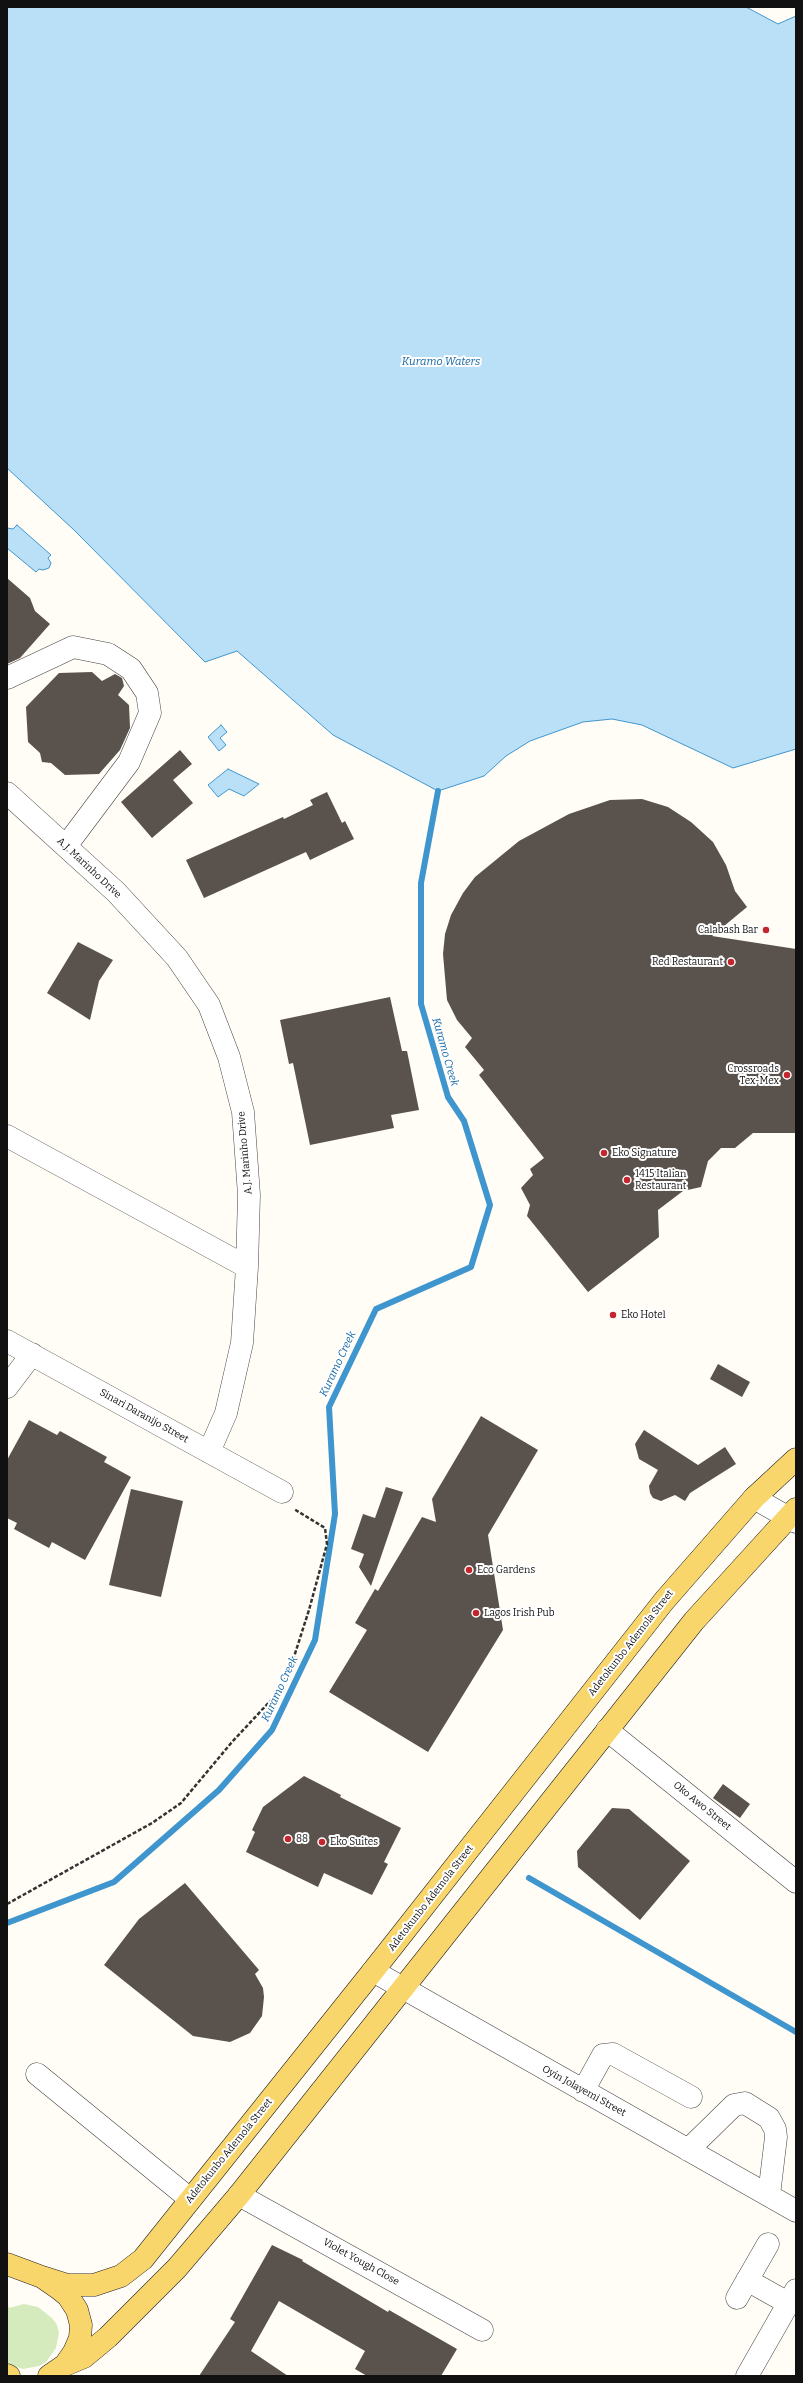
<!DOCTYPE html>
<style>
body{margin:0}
#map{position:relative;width:803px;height:2383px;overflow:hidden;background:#fffdf5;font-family:Bitter,serif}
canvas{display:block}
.frame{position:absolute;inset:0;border:8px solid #111;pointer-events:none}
</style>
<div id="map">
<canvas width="803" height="2383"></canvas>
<div class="frame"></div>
</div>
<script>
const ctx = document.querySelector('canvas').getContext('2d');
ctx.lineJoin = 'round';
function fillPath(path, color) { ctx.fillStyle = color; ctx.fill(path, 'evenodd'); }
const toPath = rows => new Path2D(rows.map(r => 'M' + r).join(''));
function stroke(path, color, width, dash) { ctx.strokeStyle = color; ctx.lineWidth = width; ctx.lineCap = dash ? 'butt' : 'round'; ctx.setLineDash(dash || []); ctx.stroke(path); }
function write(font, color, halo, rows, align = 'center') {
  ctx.font = font + ' Bitter,serif'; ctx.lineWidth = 4; ctx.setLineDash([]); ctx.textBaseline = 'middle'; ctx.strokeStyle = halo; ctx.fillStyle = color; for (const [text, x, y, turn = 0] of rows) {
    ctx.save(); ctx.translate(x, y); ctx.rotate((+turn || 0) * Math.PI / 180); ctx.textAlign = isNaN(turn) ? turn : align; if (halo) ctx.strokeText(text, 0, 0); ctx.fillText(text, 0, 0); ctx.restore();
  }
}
fillPath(toPath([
 [7,2302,9,2308,24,2304,38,2307,52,2318,57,2325,59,2333,56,2348,46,2362,39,2366,23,2369,7,2364]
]), '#d5ebbd');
const water = toPath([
 [7,7,746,7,778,24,796,16,796,749,733,768,642,725,612,719,583,722,530,741,506,756,484,776,438,791,333,735,237,651,205,662,74,530,7,468,7,7],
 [17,525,51,555,48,558,51,563,49,568,43,570,39,569,36,572,7,548,7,528,13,529,17,525],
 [221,725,227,732,220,738,226,745,219,751,208,737,221,725],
 [228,769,259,784,244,796,229,789,218,797,208,785,228,769]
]);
fillPath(water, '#b9e0f7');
stroke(water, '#3f96cf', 1);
stroke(toPath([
 [529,1878,796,2032],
 [7,1923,114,1882,219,1790,272,1730,315,1640,335,1514,329,1407,376,1309,471,1267,490,1205,464,1121,448,1097,421,1004,421,883,438,791]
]), '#3f96cf', 6);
fillPath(toPath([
 [7,578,30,598,35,611,50,624,20,658,7,664],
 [92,672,102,681,115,674,122,678,124,686,118,695,129,705,130,728,120,750,99,774,65,775,51,763,42,762,40,753,28,742,26,707,59,673],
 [180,750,192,764,173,780,193,803,152,838,121,802],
 [327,792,342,823,345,821,354,839,310,860,306,852,204,898,186,860,283,817,284,819,313,805,310,800],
 [642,799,668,807,691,822,713,842,726,865,735,891,747,907,712,936,796,949,796,1133,753,1133,735,1148,721,1148,708,1161,701,1187,683,1191,658,1210,659,1237,588,1292,527,1216,530,1205,521,1188,533,1175,530,1169,544,1158,479,1075,484,1070,465,1047,472,1038,457,1020,447,1000,443,954,445,934,451,915,463,893,475,877,519,841,569,814,610,800],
 [78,942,113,960,99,981,90,1020,47,993],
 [390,997,402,1051,407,1051,419,1110,391,1115,394,1128,310,1145,293,1063,289,1064,280,1020],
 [718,1364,750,1382,742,1397,710,1379],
 [481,1416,538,1450,488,1535,503,1630,428,1752,329,1692,367,1630,355,1623,375,1589,378,1591,422,1517,436,1522,432,1499],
 [29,1420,57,1435,60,1431,107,1457,104,1462,131,1477,85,1560,52,1542,49,1548,14,1529,17,1523,7,1518,7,1460],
 [644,1430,698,1465,725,1447,736,1464,690,1493,685,1501,675,1495,661,1501,653,1498,650,1493,649,1486,658,1470,639,1459,635,1444],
 [386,1487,403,1492,371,1586,359,1567,364,1554,351,1549,363,1514,375,1518],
 [131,1489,183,1501,161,1597,109,1585],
 [304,1776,341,1795,340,1797,401,1828,384,1862,388,1864,372,1895,324,1873,318,1887,246,1852,255,1832,252,1830,263,1807],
 [723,1784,750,1804,740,1818,713,1798],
 [612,1808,629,1809,690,1861,640,1920,578,1867,577,1851],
 [185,1883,259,1970,255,1974,263,1988,264,1997,262,2016,250,2033,230,2042,193,2036,104,1965,139,1919],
 [272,2245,303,2260,302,2261,388,2312,389,2310,457,2349,441,2376,367,2376,355,2369,365,2351,279,2301,251,2351,288,2376,199,2376,235,2322,230,2319]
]), '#5a524d');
const minor = toPath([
 [7,678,73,647,108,654,131,669,147,693,150,713,129,762,66,846],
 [7,793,116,892,177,958,209,1005,229,1057,243,1112,249,1195,247,1267,242,1343,226,1413,209,1452],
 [7,1136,247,1267],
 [7,1341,282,1492],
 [7,1387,32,1354],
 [754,1498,796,1522],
 [607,1730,796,1882],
 [373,1971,796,2211],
 [37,2074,190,2199],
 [583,2091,603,2055,613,2054,691,2097],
 [688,2150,734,2105,745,2103,769,2118,775,2129,776,2137,769,2195],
 [239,2195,482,2330],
 [747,2280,788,2303],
 [737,2298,768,2244],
 [747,2376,796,2290]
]);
const major = toPath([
 [7,2264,42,2277,58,2288,68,2296,77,2310,81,2325,80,2338,74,2352,65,2365,49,2376],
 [42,2277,67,2285,94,2285,121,2276,143,2259,373,1971,664,1601,754,1498,796,1459],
 [65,2365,84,2357,108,2337,177,2268,239,2195,694,1621,796,1509],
 [7,2375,9,2376]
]);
stroke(minor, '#444', 23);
stroke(major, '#222', 23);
stroke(toPath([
 [7,1904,152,1823,181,1803,232,1742,274,1697,292,1663,309,1610,327,1544,325,1528,294,1509]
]), '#333', 2.5, [4, 2]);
stroke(minor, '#fff', 22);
stroke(major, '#f9d66b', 22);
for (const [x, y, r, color] of [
 [766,930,4,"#c4262e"],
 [731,962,4,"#c4262e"],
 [787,1075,4,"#c4262e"],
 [604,1153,4,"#c4262e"],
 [627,1180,4,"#c4262e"],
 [613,1315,4,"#c4262e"],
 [469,1570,4,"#c4262e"],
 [476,1613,4,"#c4262e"],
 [288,1839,4,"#c4262e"],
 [322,1842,4,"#c4262e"]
]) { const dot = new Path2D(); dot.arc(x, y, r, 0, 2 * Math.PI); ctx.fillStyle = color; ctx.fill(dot); stroke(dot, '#fff', 1.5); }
write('10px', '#111', '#fff', [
 ["A.J. Marinho Drive",89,868,43],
 ["A.J. Marinho Drive",245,1153,-95],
 ["Sinari Daranijo Street",144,1416,29],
 ["Adetokunbo Ademola Street",631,1643,-52],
 ["Oko Awo Street",702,1806,39],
 ["Adetokunbo Ademola Street",431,1898,-52],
 ["Oyin Jolayemi Street",584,2091,29],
 ["Adetokunbo Ademola Street",229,2151,-51],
 ["Violet Yough Close",361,2262,29]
]);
write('10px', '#111', '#fff', [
 ["Calabash Bar",758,930,"right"],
 ["Red Restaurant",723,962,"right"],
 ["Crossroads",779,1069,"right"],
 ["Tex-Mex",779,1081,"right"],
 ["Eko Signature",612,1153],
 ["1415 Italian",635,1174],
 ["Restaurant",635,1186],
 ["Eko Hotel",621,1315],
 ["Eco Gardens",477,1570],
 ["Lagos Irish Pub",484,1613],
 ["88",296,1839],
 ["Eko Suites",330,1842]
], 'left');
write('italic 11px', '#1768a6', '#fff', [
 ["Kuramo Waters",441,362],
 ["Kuramo Creek",445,1052,74],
 ["Kuramo Creek",338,1364,-65],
 ["Kuramo Creek",280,1689,-65]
]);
</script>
